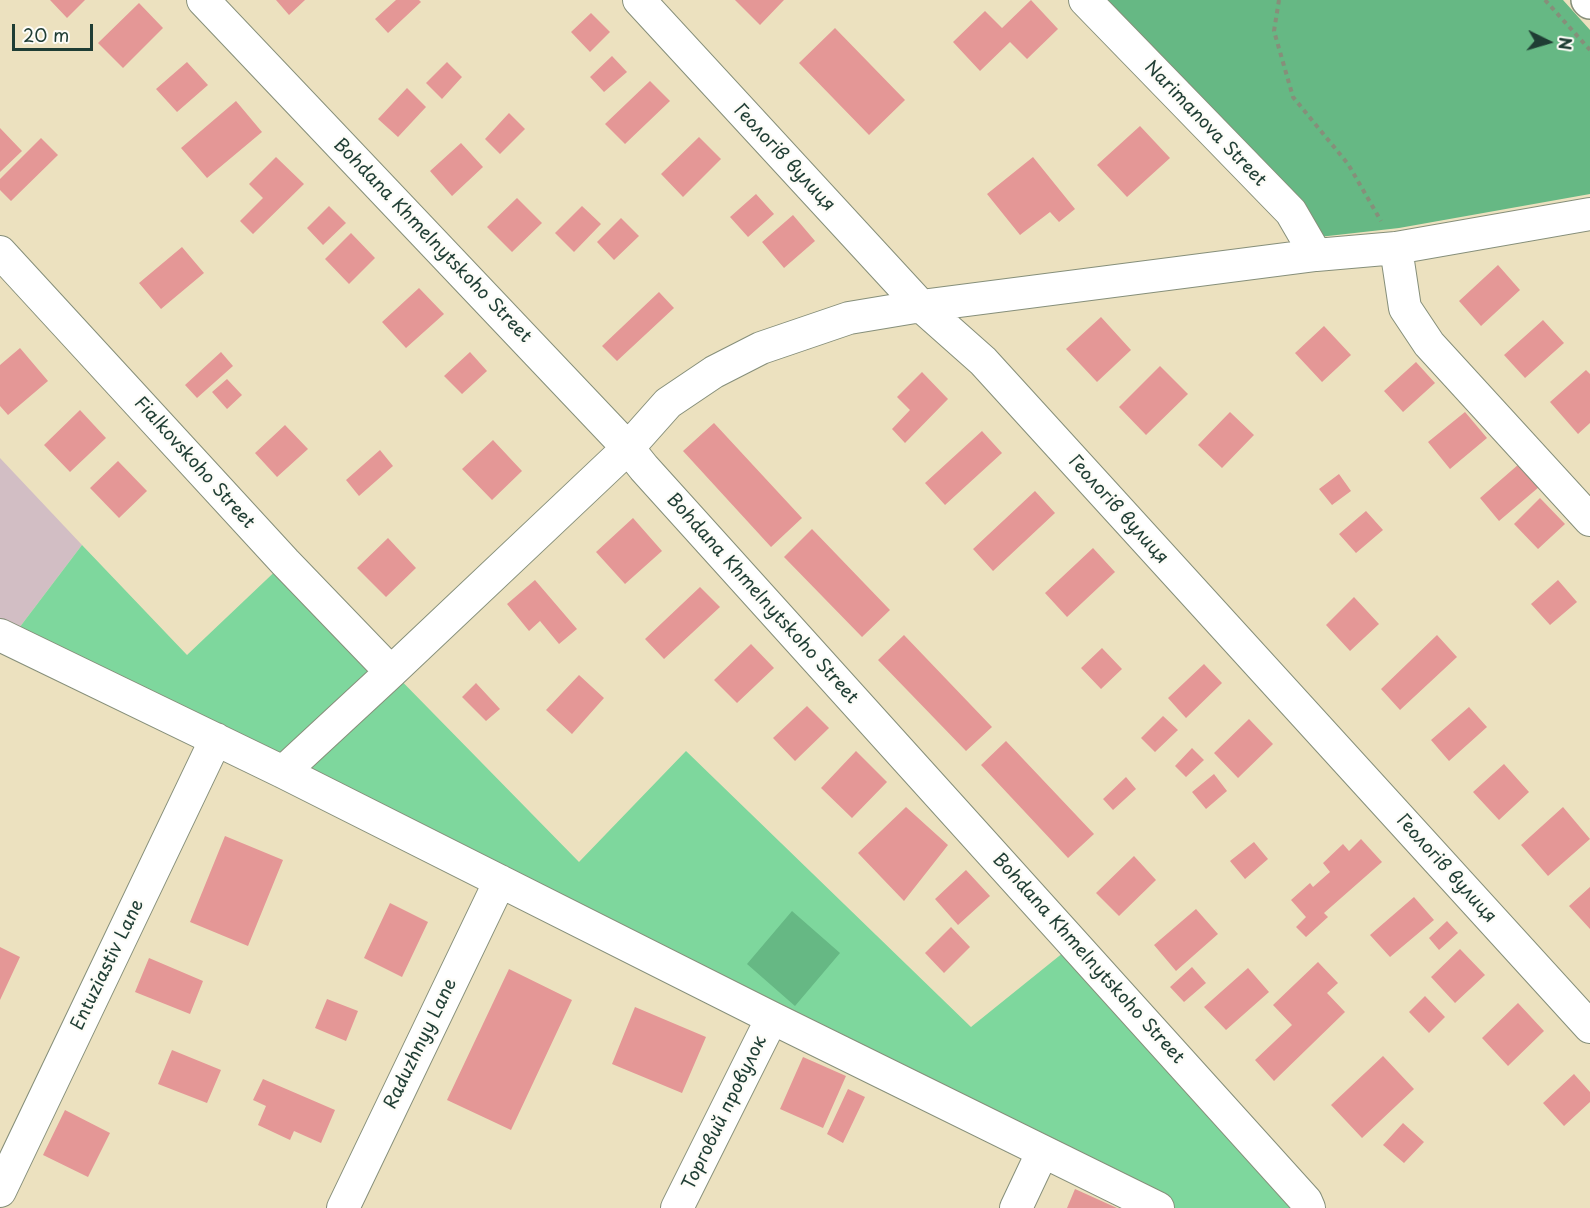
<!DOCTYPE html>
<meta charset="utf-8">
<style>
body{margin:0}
#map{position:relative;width:1590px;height:1208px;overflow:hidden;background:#ece1bf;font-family:"Playpen Sans",sans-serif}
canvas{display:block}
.north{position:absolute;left:1518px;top:12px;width:60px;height:60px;-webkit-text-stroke:4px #fdfcf7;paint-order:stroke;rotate:95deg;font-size:16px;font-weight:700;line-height:24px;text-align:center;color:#1f3d34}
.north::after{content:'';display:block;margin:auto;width:21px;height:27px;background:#1f3d34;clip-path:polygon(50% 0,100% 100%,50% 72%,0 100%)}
.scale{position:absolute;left:12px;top:24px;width:81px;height:27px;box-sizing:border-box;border:3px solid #1f3d34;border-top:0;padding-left:8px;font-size:18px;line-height:21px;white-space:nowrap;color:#1f3d34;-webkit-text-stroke:4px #fdfcf7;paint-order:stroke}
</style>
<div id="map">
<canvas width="1590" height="1208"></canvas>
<div class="north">N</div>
<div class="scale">20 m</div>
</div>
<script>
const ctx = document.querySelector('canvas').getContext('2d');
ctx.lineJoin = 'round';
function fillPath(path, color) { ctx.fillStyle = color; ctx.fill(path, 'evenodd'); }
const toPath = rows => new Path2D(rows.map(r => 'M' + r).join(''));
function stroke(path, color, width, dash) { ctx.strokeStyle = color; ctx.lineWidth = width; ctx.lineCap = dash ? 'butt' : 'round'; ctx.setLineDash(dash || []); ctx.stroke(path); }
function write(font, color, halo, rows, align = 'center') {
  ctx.font = font + ' "Playpen Sans",sans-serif'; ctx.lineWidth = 4.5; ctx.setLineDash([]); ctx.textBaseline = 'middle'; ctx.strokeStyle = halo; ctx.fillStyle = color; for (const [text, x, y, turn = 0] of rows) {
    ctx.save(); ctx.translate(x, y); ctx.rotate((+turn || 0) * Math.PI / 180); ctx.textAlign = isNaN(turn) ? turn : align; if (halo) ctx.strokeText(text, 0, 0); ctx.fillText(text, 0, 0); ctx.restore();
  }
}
fillPath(toPath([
 [0,458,82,545,10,640,0,635]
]), '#d2bec4');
fillPath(toPath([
 [82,545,187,655,285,562,579,862,686,751,971,1027,1074,944,1309,1208,1158,1208,10,640]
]), '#7ed79d');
fillPath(toPath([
 [1106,0,1563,0,1590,30,1590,194,1399,228,1319,237],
 [792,911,840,953,795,1006,747,964]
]), '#66b884');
fillPath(toPath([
 [50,0,85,0,67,18],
 [276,0,305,0,289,15],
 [396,0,419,0,421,2,388,33,375,19],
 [735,0,784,0,760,25],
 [1031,0,1058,29,1027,59,1010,42,980,71,953,42,985,11,1002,28],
 [139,3,163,28,123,68,98,43],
 [591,13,610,32,590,52,571,32],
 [835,28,905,100,869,135,799,63],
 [612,56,627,72,604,92,590,77],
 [187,62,208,85,177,112,156,89],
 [447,62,462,77,442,99,426,83],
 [650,81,670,101,625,144,605,124],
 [407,88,426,107,398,137,378,119],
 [236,101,262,132,207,178,181,148],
 [509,113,525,129,500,154,485,139],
 [1140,126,1170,158,1127,197,1097,165],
 [0,128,22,151,0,172],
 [699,137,721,159,683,197,661,174],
 [41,138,58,155,11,201,0,190,0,179],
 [461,143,483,167,452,196,430,171],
 [276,157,304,184,253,234,240,221,263,198,249,184],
 [1033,157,1075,209,1059,222,1050,212,1020,235,987,194],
 [756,194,774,214,748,237,730,217],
 [517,198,542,223,512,252,487,227],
 [329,206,346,223,323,245,307,228],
 [582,206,601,224,574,252,555,233],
 [793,215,815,241,784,268,762,242],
 [621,218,639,236,614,260,597,242],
 [351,233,375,258,349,284,325,259],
 [182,247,204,273,161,309,139,283],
 [1498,265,1520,290,1481,326,1459,301],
 [419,288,444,314,406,348,382,322],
 [659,292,674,308,617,361,602,346],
 [1101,317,1131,350,1097,382,1066,349],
 [1543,320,1564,343,1525,378,1504,355],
 [1324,326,1351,355,1322,382,1295,353],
 [20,348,48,381,8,415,0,406,0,365],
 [221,352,233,366,197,398,185,385],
 [470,352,487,371,462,394,444,376],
 [1416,362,1435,383,1403,412,1384,391],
 [1160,366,1188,394,1146,435,1119,407],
 [1586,370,1590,374,1590,423,1578,434,1550,402],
 [922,372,948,399,905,443,892,429,910,410,897,397],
 [227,379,242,395,227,409,212,392],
 [80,410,106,438,70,472,44,445],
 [1230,412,1254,435,1222,468,1198,445],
 [1465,412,1487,438,1450,469,1428,442],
 [714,423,802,518,771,547,683,451],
 [285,425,308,449,277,477,255,453],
 [982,431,1002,453,945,505,925,483],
 [493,440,522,471,492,500,462,469],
 [380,450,393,466,359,496,346,480],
 [118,461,147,491,119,518,90,488],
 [1519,464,1539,487,1499,521,1480,498],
 [1339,474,1351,491,1332,505,1319,489],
 [1035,491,1055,513,993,571,973,549],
 [1540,498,1565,524,1538,549,1514,524],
 [1366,511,1383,530,1356,553,1339,534],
 [633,518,662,551,625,584,596,552],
 [812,529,890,610,862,637,784,557],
 [388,538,416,568,386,597,357,568],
 [1093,548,1115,572,1067,617,1045,593],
 [535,580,577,629,559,644,540,621,529,631,507,604],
 [1558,580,1577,602,1550,625,1531,604],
 [700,587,720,607,664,659,645,639],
 [1354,597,1379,624,1350,651,1326,625],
 [904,635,992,727,966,751,878,660],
 [1437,635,1457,657,1400,710,1381,689],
 [751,644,774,668,737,703,714,680],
 [1102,648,1122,669,1101,689,1081,668],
 [1204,664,1222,683,1186,718,1168,698],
 [579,675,604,698,572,734,546,710],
 [476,683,500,709,486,721,462,697],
 [807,706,829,728,795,761,773,738],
 [1469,707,1487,727,1449,761,1431,740],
 [1163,716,1178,730,1155,752,1141,738],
 [1249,719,1273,744,1238,778,1214,753],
 [1006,741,1094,834,1068,858,981,765],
 [1192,748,1204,760,1186,777,1175,766],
 [856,751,887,782,852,818,821,788],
 [1504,764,1529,792,1499,820,1473,792],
 [1214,774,1227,791,1206,809,1192,792],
 [1126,777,1136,789,1113,810,1103,799],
 [906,807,948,845,904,901,858,853],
 [1563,807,1590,839,1548,876,1521,845],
 [225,836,283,860,248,946,190,922],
 [1361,839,1382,862,1324,913,1328,917,1306,937,1296,927,1306,917,1291,900,1310,883,1313,887,1330,872,1323,863,1343,844,1349,851],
 [1254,842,1268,859,1245,879,1230,861],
 [1134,856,1156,880,1119,916,1096,893],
 [966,870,990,896,958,925,935,899],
 [1590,887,1590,929,1569,906],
 [1414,897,1434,920,1390,957,1370,935],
 [390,903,428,922,402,977,364,958],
 [1196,909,1218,934,1176,971,1154,945],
 [1447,921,1458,933,1439,950,1429,938],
 [951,927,970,947,944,973,925,953],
 [0,947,20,957,0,1000],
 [1460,949,1485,975,1455,1003,1431,977],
 [149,958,203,981,190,1014,135,992],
 [1318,962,1338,983,1327,993,1345,1012,1274,1081,1255,1060,1292,1025,1273,1005],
 [1192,967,1206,983,1184,1002,1170,987],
 [1248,968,1269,992,1226,1030,1204,1007],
 [509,969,572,1000,511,1130,447,1100],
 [1425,996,1445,1017,1429,1033,1409,1012],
 [327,999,358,1011,346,1041,315,1028],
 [1518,1003,1544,1031,1508,1066,1482,1038],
 [635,1007,706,1037,682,1093,612,1064],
 [172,1050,221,1070,207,1103,158,1084],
 [1383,1056,1414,1089,1362,1138,1331,1105],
 [803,1057,846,1076,823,1128,780,1109],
 [1574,1074,1590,1092,1590,1102,1564,1126,1543,1103],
 [263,1079,335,1110,321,1143,294,1131,290,1140,258,1125,266,1106,253,1100],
 [848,1089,865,1097,843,1143,827,1134],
 [65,1110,110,1133,88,1177,43,1155],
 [1403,1123,1424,1142,1404,1163,1383,1145],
 [1075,1189,1117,1208,1067,1208]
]), '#e49796');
const street = toPath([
 [203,0,628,448,644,468,1306,1201,1309,1208],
 [639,0,921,306,983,361,1590,1027],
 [1085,0,1291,212,1316,255],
 [1396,248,1405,308,1429,344,1590,520],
 [0,252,285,562,391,672],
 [0,635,283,772,772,1018,1158,1208],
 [283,772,391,672,628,448,668,403,714,372,761,348,849,318,921,306,1316,255,1396,248,1590,214],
 [0,1191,216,739],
 [343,1208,500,881],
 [677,1208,772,1018],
 [1016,1208,1042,1153]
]);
const secondary = toPath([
 [1588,0,1590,2]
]);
stroke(street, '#868f7a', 34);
stroke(secondary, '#868f7a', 36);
stroke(toPath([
 [1279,0,1274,31,1293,97,1348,164,1381,221],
 [1545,0,1590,50]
]), '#868f7a', 4, [4.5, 4.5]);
stroke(street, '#fff', 32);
stroke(secondary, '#fff', 33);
write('18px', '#1f3d34', '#fdfcf7', [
 ["Narimanova Street",1205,124,46],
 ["Геологів вулиця",784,158,47],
 ["Bohdana Khmelnytskoho Street",432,241,46],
 ["Fialkovskoho Street",194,463,48],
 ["Геологів вулиця",1118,510,48],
 ["Bohdana Khmelnytskoho Street",762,599,48],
 ["Геологів вулиця",1446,869,48],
 ["Bohdana Khmelnytskoho Street",1088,959,48],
 ["Entuziastiv Lane",108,965,-64],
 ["Raduzhnyy Lane",421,1044,-64],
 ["Торговий провулок",725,1113,-64]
]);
</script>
